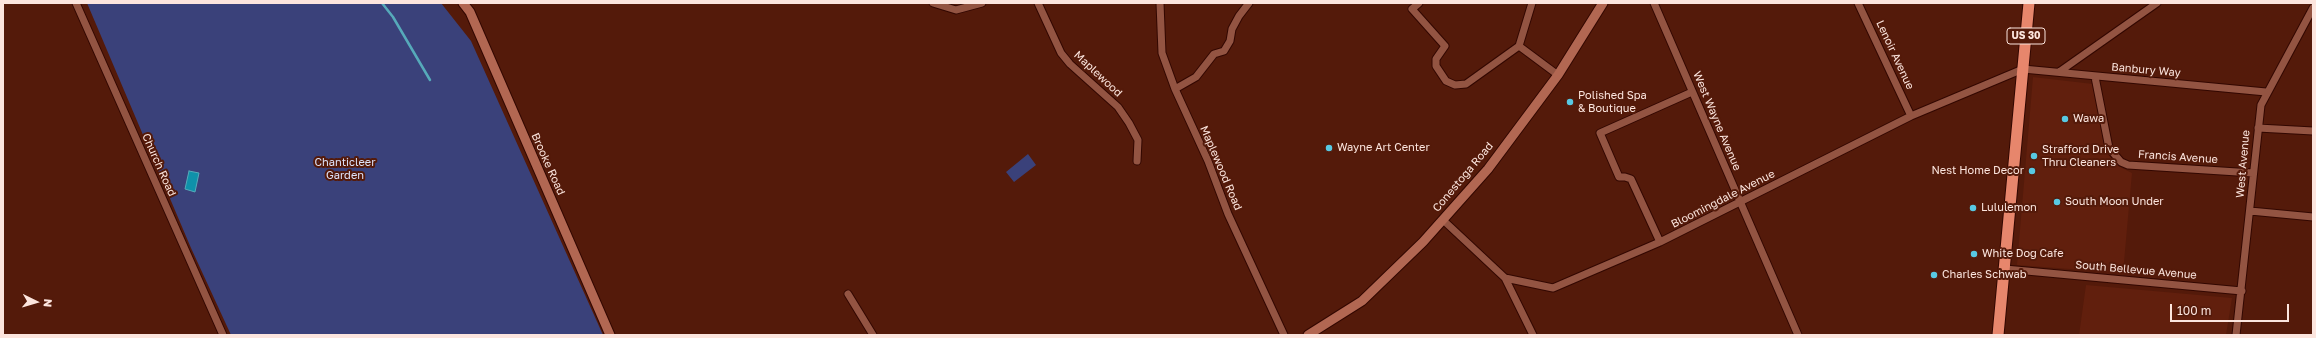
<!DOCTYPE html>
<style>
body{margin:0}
#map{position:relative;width:2316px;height:338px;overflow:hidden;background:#541a0a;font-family:"Golos Text",sans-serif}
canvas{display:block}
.frame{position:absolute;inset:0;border:4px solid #fce5de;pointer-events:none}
.north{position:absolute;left:16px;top:282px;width:40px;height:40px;-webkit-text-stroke:3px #541a0a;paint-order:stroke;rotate:95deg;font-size:11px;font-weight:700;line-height:16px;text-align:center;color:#fce5de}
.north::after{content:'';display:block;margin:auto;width:14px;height:18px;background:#fce5de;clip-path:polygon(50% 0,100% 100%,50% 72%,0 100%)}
.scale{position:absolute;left:2170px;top:304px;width:119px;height:18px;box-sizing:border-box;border:2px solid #fce5de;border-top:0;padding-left:5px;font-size:12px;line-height:14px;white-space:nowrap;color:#fce5de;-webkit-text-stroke:3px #541a0a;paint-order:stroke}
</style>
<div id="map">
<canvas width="2316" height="338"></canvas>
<div class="frame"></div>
<div class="north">N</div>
<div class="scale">100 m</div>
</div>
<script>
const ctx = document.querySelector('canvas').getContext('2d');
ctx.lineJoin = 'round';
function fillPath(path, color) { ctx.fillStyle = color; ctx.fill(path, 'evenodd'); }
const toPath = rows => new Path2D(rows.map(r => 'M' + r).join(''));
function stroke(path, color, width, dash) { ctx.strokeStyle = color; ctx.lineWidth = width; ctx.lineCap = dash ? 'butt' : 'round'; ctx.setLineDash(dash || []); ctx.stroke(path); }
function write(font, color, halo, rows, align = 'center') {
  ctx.font = font + ' "Golos Text",sans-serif'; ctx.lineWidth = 4; ctx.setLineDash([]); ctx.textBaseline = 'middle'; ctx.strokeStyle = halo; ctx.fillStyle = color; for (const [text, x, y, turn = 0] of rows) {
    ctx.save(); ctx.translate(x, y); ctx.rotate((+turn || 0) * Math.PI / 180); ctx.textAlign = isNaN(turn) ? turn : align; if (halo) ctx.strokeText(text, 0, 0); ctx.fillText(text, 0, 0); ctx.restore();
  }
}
fillPath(toPath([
 [2033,77,2093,84,2105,151,2118,166,2132,173,2123,273,2017,265],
 [2086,285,2232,298,2226,335,2079,335]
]), '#611f0d');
fillPath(toPath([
 [87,3,441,3,471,41,603,335,231,335,191,248],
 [1028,154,1036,165,1014,182,1006,172]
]), '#3a417a');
const water = toPath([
 [189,171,199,173,195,192,185,189,189,171]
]);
fillPath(water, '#0f91aa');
stroke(water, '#56aaba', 1);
stroke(toPath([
 [382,3,393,17,430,80]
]), '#56aaba', 2.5);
const minor = toPath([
 [76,3,223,335],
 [933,3,956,10,982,3],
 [1038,3,1061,53,1070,64,1118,107,1129,123,1138,140,1137,161],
 [1160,3,1162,53,1175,89,1208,161,1228,214,1284,335],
 [1419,3,1412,9,1445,46,1436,59,1436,66,1446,81,1455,85,1466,84,1519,46,1532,3],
 [1654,3,1798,335],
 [1858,3,1911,116],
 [1519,46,1558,75],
 [2059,72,2157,3],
 [2095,77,2109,148,2121,162,2128,165,2253,173],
 [1175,89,1196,77,1214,54,1224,51,1230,41,1232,29,1239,16,1249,3],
 [2258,128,2313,131],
 [2250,211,2313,217],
 [1443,220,1505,278,1553,288,1660,242,1911,116,2023,69,2266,92],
 [1660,242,1631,179,1625,177,1619,177,1600,133,1692,92],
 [2005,269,2242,291],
 [1505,278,1533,335],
 [848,294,873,335],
 [2236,335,2261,105,2313,8]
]);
const secondary = toPath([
 [463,3,470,12,610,335],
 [1308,335,1362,301,1423,242,1488,169,1558,75,1603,3]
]);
const trunk = toPath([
 [1998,335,2029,3]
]);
stroke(minor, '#320700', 9);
stroke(secondary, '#320700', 11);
stroke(trunk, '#320700', 13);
stroke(minor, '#935442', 7);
stroke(secondary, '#b26752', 9);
stroke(trunk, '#e7866c', 11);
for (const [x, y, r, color] of [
 [1570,102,4,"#58c9e3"],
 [2065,119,4,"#58c9e3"],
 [1329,148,4,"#58c9e3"],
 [2034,156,4,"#58c9e3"],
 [2032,171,4,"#58c9e3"],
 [2057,202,4,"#58c9e3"],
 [1973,208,4,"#58c9e3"],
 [1974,254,4,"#58c9e3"],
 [1934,275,4,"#58c9e3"]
]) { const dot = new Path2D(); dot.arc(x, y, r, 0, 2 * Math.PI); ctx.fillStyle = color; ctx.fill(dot); stroke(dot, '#541a0a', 1.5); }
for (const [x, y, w] of [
 [2026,36,38]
]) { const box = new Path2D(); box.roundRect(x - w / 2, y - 8, w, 16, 3); ctx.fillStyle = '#541a0a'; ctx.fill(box); stroke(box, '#fce5de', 1); }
write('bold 10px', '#fce5de', null, [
 ["US 30",2026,36]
]);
write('11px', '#fce5de', '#541a0a', [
 ["Lenoir Avenue",1895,55,65],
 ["Banbury Way",2146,70,5],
 ["Maplewood",1098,74,43],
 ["West Wayne Avenue",1717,121,67],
 ["Francis Avenue",2178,157,4],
 ["Brooke Road",548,164,66],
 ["West Avenue",2243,164,-85],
 ["Church Road",159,165,66],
 ["Maplewood Road",1221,168,67],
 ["Conestoga Road",1463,177,-50],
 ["Bloomingdale Avenue",1723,199,-27],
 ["South Bellevue Avenue",2136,270,5]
]);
write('11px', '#fce5de', '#541a0a', [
 ["Polished Spa",1578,96],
 ["& Boutique",1578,109],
 ["Wawa",2073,119],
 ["Wayne Art Center",1337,148],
 ["Strafford Drive",2042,150],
 ["Thru Cleaners",2042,163],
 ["Nest Home Decor",2024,171,"right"],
 ["South Moon Under",2065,202],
 ["Lululemon",1981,208],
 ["White Dog Cafe",1982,254],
 ["Charles Schwab",1942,275]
], 'left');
write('11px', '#dde2f9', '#541a0a', [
 ["Chanticleer",345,163],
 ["Garden",345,176]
]);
</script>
